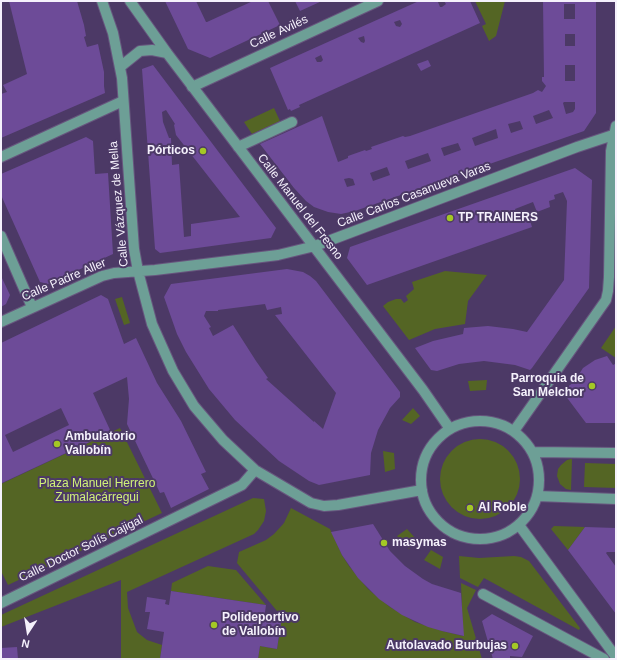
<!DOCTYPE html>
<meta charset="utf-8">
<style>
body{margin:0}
#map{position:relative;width:617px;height:660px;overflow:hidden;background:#4c3966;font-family:Arial,sans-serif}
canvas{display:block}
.frame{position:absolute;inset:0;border:2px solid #f5f1fc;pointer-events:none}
.north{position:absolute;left:8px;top:612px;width:40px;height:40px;-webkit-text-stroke:3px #4c3966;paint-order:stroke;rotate:192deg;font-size:11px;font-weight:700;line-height:16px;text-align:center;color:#f5f1fc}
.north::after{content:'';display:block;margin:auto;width:14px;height:18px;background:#f5f1fc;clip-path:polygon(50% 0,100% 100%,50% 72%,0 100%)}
</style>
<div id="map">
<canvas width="617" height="660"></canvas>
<div class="frame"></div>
<div class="north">N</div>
</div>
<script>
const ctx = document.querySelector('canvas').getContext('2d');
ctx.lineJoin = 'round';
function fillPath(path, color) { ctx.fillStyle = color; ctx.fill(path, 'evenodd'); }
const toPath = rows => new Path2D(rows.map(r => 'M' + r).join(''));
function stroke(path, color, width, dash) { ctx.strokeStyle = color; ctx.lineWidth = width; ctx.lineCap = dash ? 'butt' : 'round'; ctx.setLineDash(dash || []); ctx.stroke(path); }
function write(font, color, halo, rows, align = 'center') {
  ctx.font = font + ' Arial,sans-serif'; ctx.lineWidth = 4; ctx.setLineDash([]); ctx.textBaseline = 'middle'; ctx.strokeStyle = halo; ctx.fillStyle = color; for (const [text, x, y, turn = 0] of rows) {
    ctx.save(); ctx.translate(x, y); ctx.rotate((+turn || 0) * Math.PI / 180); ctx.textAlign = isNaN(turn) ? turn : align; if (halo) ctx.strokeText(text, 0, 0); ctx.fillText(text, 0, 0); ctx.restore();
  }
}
fillPath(toPath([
 [475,1,505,1,496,36,489,41,482,26,486,24],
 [274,108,280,121,252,134,244,122],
 [445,271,487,275,468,301,465,324,435,329,409,340,383,306,388,302,396,299,401,299,404,303,408,300,406,296,414,289,412,282],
 [122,297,130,323,124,325,115,299],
 [616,326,616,358,601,348],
 [487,380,486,390,470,391,468,381],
 [413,408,420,416,411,424,402,420],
 [120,428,162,513,8,585,1,571,1,484],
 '440 479a40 40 0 1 1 80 0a40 40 0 1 1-80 0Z',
 [383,451,394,453,395,469,385,472],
 [572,459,571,490,566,489,560,484,557,476,558,469,561,465,567,460],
 [585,463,616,464,616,488,584,487],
 [253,498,264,499,266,511,264,521,258,530,254,534,127,592,128,608,137,632,147,640,162,645,160,659,121,659,121,580,1,627,1,615],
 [291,508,330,529,342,555,349,566,368,589,390,607,415,622,442,631,463,636,461,583,476,590,467,608,482,659,258,659,260,646,277,649,282,617,237,563,239,552,266,540,274,534,284,523],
 [554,526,585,527,568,550,551,529],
 [407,529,416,539,409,549,397,536],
 [431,550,443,557,440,569,424,560],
 [459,556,479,558,514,556,521,557,529,561,580,628,579,630,484,578,478,587,460,578],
 [208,566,236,570,266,605,171,591,172,583]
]), '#546524');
fillPath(toPath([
 [9,1,77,1,84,25,86,36,84,37,87,47,98,44,104,72,104,86,105,93,1,138,1,94,7,92,3,85,27,74],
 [165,1,196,1,206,22,207,22,253,1,268,1,280,25,210,58,188,49],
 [295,1,322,1,300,11],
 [419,1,441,1,438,2,440,7,442,7,446,4,444,1,470,1,480,23,299,105,300,107,291,111,290,109,288,110,270,68],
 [400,20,402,24,400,27,396,26,394,22],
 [364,36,365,41,364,43,361,42,358,38],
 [321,55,323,60,321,62,317,62,315,58],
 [543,1,596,1,596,113,584,131,355,211,341,214,328,212,314,207,306,201,294,188,260,144,322,116,338,162,348,158,348,156,365,150,366,151,372,149,371,147,403,136,405,137,410,136,533,93,538,90,542,92,546,86,542,81,542,77,544,77],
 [564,4,575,4,575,19,564,19],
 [565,34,575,34,575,46,565,46],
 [565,65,575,65,575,81,565,81],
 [564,102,575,102,575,109,573,112,566,114,563,103],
 [549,110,553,118,536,124,533,116],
 [520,121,523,129,511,133,508,124],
 [496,129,498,138,475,146,472,138],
 [458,143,461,150,444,156,441,148],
 [428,153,431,161,408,169,405,161],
 [387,167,390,175,373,181,370,173],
 [349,178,353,179,355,185,347,187,344,179],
 [428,60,431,66,421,71,417,64],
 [153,65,276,228,271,238,160,253,155,249,142,69],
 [166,110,175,124,174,125,176,135,240,217,191,224,191,236,184,237,179,164,172,165,171,138,169,138,163,122,162,112],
 [86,137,93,141,95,174,108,173,113,254,48,284,40,282,1,195,1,174],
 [575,168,592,180,589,288,532,368,530,370,515,365,484,361,459,364,437,371,431,370,415,348,433,341,463,334,464,328,488,326,513,329,527,332,564,280,567,201,563,192,554,195,555,199,549,201,550,207,537,212,533,202,515,209,518,218,528,214,532,227,367,285,347,258,350,247],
 [287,269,303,272,310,276,316,281,400,392,400,397,390,408,378,430,371,453,370,475,319,485,309,481,279,461,235,420,209,389,186,352,177,334,164,297,171,284],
 [265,304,267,310,281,307,282,314,275,315,336,393,323,429,314,421,314,422,266,379,268,378,256,361,233,325,213,336,209,328,211,327,204,316,206,311,218,311,218,310],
 [1,276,10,295,6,304,1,307],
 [101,295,108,299,124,344,136,338,157,383,181,421,206,472,201,474,209,489,171,508,164,492,160,493,127,424,129,399,127,377,93,393,111,432,2,483,1,482,1,343],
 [61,408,69,425,13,452,5,435],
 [607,356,613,365,615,364,616,365,616,423,586,423,562,391,574,382,583,368,595,360],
 [373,524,390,551,405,566,423,579,432,584,461,593,464,636,442,631,428,627,402,615,379,599,358,578,342,555,331,532],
 [585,527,616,528,616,552,607,552,606,553,616,567,616,614,568,550],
 [171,591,266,605,264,619,281,622,277,649,260,646,258,659,160,659,164,632,147,629,150,612,145,612,147,597,166,600,165,604,169,605],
 [492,614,533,636,522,657,510,656,510,659,493,659,482,621],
 [17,647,18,659,1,659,1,648]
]), '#6d4b98');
const minor = toPath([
 [102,1,113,33,122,78,134,249,138,271,152,324,173,371,194,406,223,440,255,470,311,503,324,506,338,505,422,490],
 [130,1,167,53,423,390,450,429],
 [120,67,140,51,152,50,167,53],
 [192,87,378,1],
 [238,147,292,122],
 [1,157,123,101],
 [1,236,32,307],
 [1,322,102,276,114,273,155,270,278,255,315,246,577,147,616,134],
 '421 480a59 59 0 1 1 118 0a59 59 0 1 1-118 0Z',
 [514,431,606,300,608,291,609,277,611,151,616,126],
 [533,452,616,453],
 [537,496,616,499],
 [519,525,616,657],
 [483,594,604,659],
 [1,603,242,485,255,470]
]);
stroke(minor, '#67567e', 12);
stroke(minor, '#6d9f96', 10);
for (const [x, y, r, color] of [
 [203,151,4,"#a4c825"],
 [450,218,4,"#a4c825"],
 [592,386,4,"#a4c825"],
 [57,444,4,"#a4c825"],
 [470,508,4,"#a4c825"],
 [384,543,4,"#a4c825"],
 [214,625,4,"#a4c825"],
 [515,646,4,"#a4c825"]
]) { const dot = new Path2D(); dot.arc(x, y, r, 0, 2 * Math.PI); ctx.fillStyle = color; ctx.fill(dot); stroke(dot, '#4c3966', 1.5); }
write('12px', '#f5f1fc', '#4c3966', [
 ["Calle Avilés",279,32,-25],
 ["Calle Carlos Casanueva Varas",414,195,-21],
 ["Calle Vázquez de Mella",119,204,-95],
 ["Calle Manuel del Fresno",300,207,52],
 ["Calle Padre Aller",64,280,-23],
 ["Calle Doctor Solís Cajigal",81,549,-26]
]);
write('bold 12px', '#f5f1fc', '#4c3966', [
 ["Pórticos",195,151,"right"],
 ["TP TRAINERS",458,218],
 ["Parroquia de",584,379,"right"],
 ["San Melchor",584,393,"right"],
 ["Ambulatorio",65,437],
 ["Vallobín",65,451],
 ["Al Roble",478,508],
 ["masymas",392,543],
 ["Polideportivo",222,618],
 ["de Vallobín",222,632],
 ["Autolavado Burbujas",507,646,"right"]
], 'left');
write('12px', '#d0f278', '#4c3966', [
 ["Plaza Manuel Herrero",97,484],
 ["Zumalacárregui",97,498]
]);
</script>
